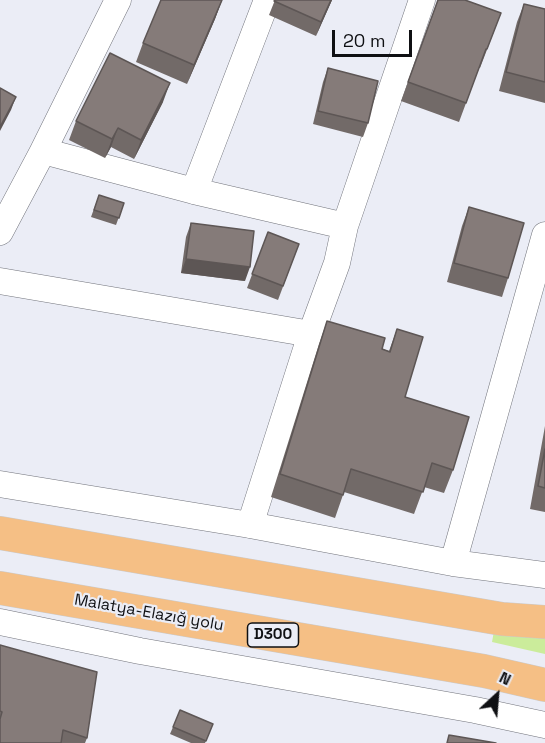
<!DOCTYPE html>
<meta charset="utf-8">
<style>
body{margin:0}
#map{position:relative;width:545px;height:743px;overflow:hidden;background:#ebedf6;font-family:"Space Grotesk",sans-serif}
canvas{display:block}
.north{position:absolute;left:467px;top:665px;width:60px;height:60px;-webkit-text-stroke:4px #ebedf6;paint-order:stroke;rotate:26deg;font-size:16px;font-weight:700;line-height:24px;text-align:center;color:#0f1013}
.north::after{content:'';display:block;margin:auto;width:21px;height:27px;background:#0f1013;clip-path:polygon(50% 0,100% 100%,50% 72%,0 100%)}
.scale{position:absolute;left:332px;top:30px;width:80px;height:27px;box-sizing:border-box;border:3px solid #0f1013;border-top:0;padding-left:8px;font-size:18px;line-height:21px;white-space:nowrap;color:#0f1013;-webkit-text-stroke:4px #ebedf6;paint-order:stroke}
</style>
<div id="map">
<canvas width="545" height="743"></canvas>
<div class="north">N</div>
<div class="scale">20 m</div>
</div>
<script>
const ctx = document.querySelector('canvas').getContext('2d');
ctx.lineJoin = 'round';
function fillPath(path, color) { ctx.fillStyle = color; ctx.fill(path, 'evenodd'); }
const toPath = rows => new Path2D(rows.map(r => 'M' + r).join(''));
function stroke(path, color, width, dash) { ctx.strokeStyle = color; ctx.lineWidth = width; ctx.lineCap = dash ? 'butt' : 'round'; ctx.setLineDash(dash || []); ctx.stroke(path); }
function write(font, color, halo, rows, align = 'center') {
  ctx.font = font + ' "Space Grotesk",sans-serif'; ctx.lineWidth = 4.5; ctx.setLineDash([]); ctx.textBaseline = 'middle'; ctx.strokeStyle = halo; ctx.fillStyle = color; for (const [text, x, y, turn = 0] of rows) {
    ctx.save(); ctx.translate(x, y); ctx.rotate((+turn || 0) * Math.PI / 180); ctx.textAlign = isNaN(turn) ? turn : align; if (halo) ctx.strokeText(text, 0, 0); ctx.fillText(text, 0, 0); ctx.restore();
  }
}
fillPath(toPath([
 [494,631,545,636,545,654,492,642]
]), '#cbec9b');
const minor = toPath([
 [43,151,194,191,345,226],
 [194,191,267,0],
 [0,232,43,151,118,0],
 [0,281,311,334],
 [0,484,250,525,453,563,545,575],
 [250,525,311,334,337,263,345,226,422,0],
 [453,563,545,235],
 [0,622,140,651,475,710,545,725]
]);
const highway = toPath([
 [0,533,502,619,545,622],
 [0,588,484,671,545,685]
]);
stroke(minor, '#72747c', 27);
stroke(highway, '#cacacb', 34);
stroke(minor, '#fff', 26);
stroke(highway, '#f5bf85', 33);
fillPath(toPath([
 [222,0,215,19,187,84,136,62,143,43],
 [275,0,332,0,316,36,269,15],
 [438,0,501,13,480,68,479,68,459,122,401,101],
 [524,4,545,9,545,103,499,91,517,22],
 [328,68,368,123,363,137,313,124,323,82],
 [163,102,134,159,111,147,105,158,69,140,76,121],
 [99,195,124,203,116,225,91,217],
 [469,207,508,278,502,297,447,282,462,226],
 [191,223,245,281,181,273,186,237],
 [268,232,299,244,278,300,247,288],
 [327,321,382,349,389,351,397,329,405,397,453,470,444,493,424,487,414,514,344,492,335,518,271,497,319,344],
 [545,426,545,512,530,509],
 [0,646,87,738,85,743,0,743],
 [213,724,205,743,191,743,170,734,173,727]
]), '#726a68');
fillPath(toPath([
 [222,0,215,19,187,84,194,65],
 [331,0,332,0,316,36,321,22],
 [170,83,163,102,134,159,141,140],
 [16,97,11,110,0,131,0,127],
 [118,128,111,147,105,158,112,139],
 [186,259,250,267,245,281,181,273]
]), '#5d5655');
const building = toPath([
 [161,0,222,0,194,65,143,43,161,0],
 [275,0,331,0,321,22,274,1,275,0],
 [438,0,465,0,501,13,487,49,486,49,466,103,408,82,438,0],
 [524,4,545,9,545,82,506,72,524,4],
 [110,53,170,83,141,140,118,128,112,139,76,121,110,53],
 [328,68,378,81,368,123,318,111,328,68],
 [0,88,16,97,0,127,0,88],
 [99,195,124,203,119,218,94,210,99,195],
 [469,207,524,223,508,278,454,263,469,207],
 [191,223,254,231,250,267,186,259,191,223],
 [268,232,299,244,283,286,252,274,268,232],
 [327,321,385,338,382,349,390,352,397,329,423,337,405,397,469,417,453,470,432,463,423,492,351,469,343,495,280,474,327,321],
 [545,449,545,488,538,486,545,449],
 [0,645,97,672,87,738,63,730,61,743,0,743,0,719,2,712,0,711,0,645],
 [180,710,213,724,206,741,173,727,180,710],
 [449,735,496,743,447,743,449,735]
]);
fillPath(building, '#857b79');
stroke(building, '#5d5655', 1.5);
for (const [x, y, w] of [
 [273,635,51]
]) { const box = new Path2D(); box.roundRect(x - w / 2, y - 12, w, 24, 4.5); ctx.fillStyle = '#ebedf6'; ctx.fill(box); stroke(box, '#0f1013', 1.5); }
write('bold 15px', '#0f1013', null, [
 ["D300",273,635]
]);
write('16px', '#0f1013', '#ebedf6', [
 ["Malatya-Elazığ yolu",149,613,10]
]);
</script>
